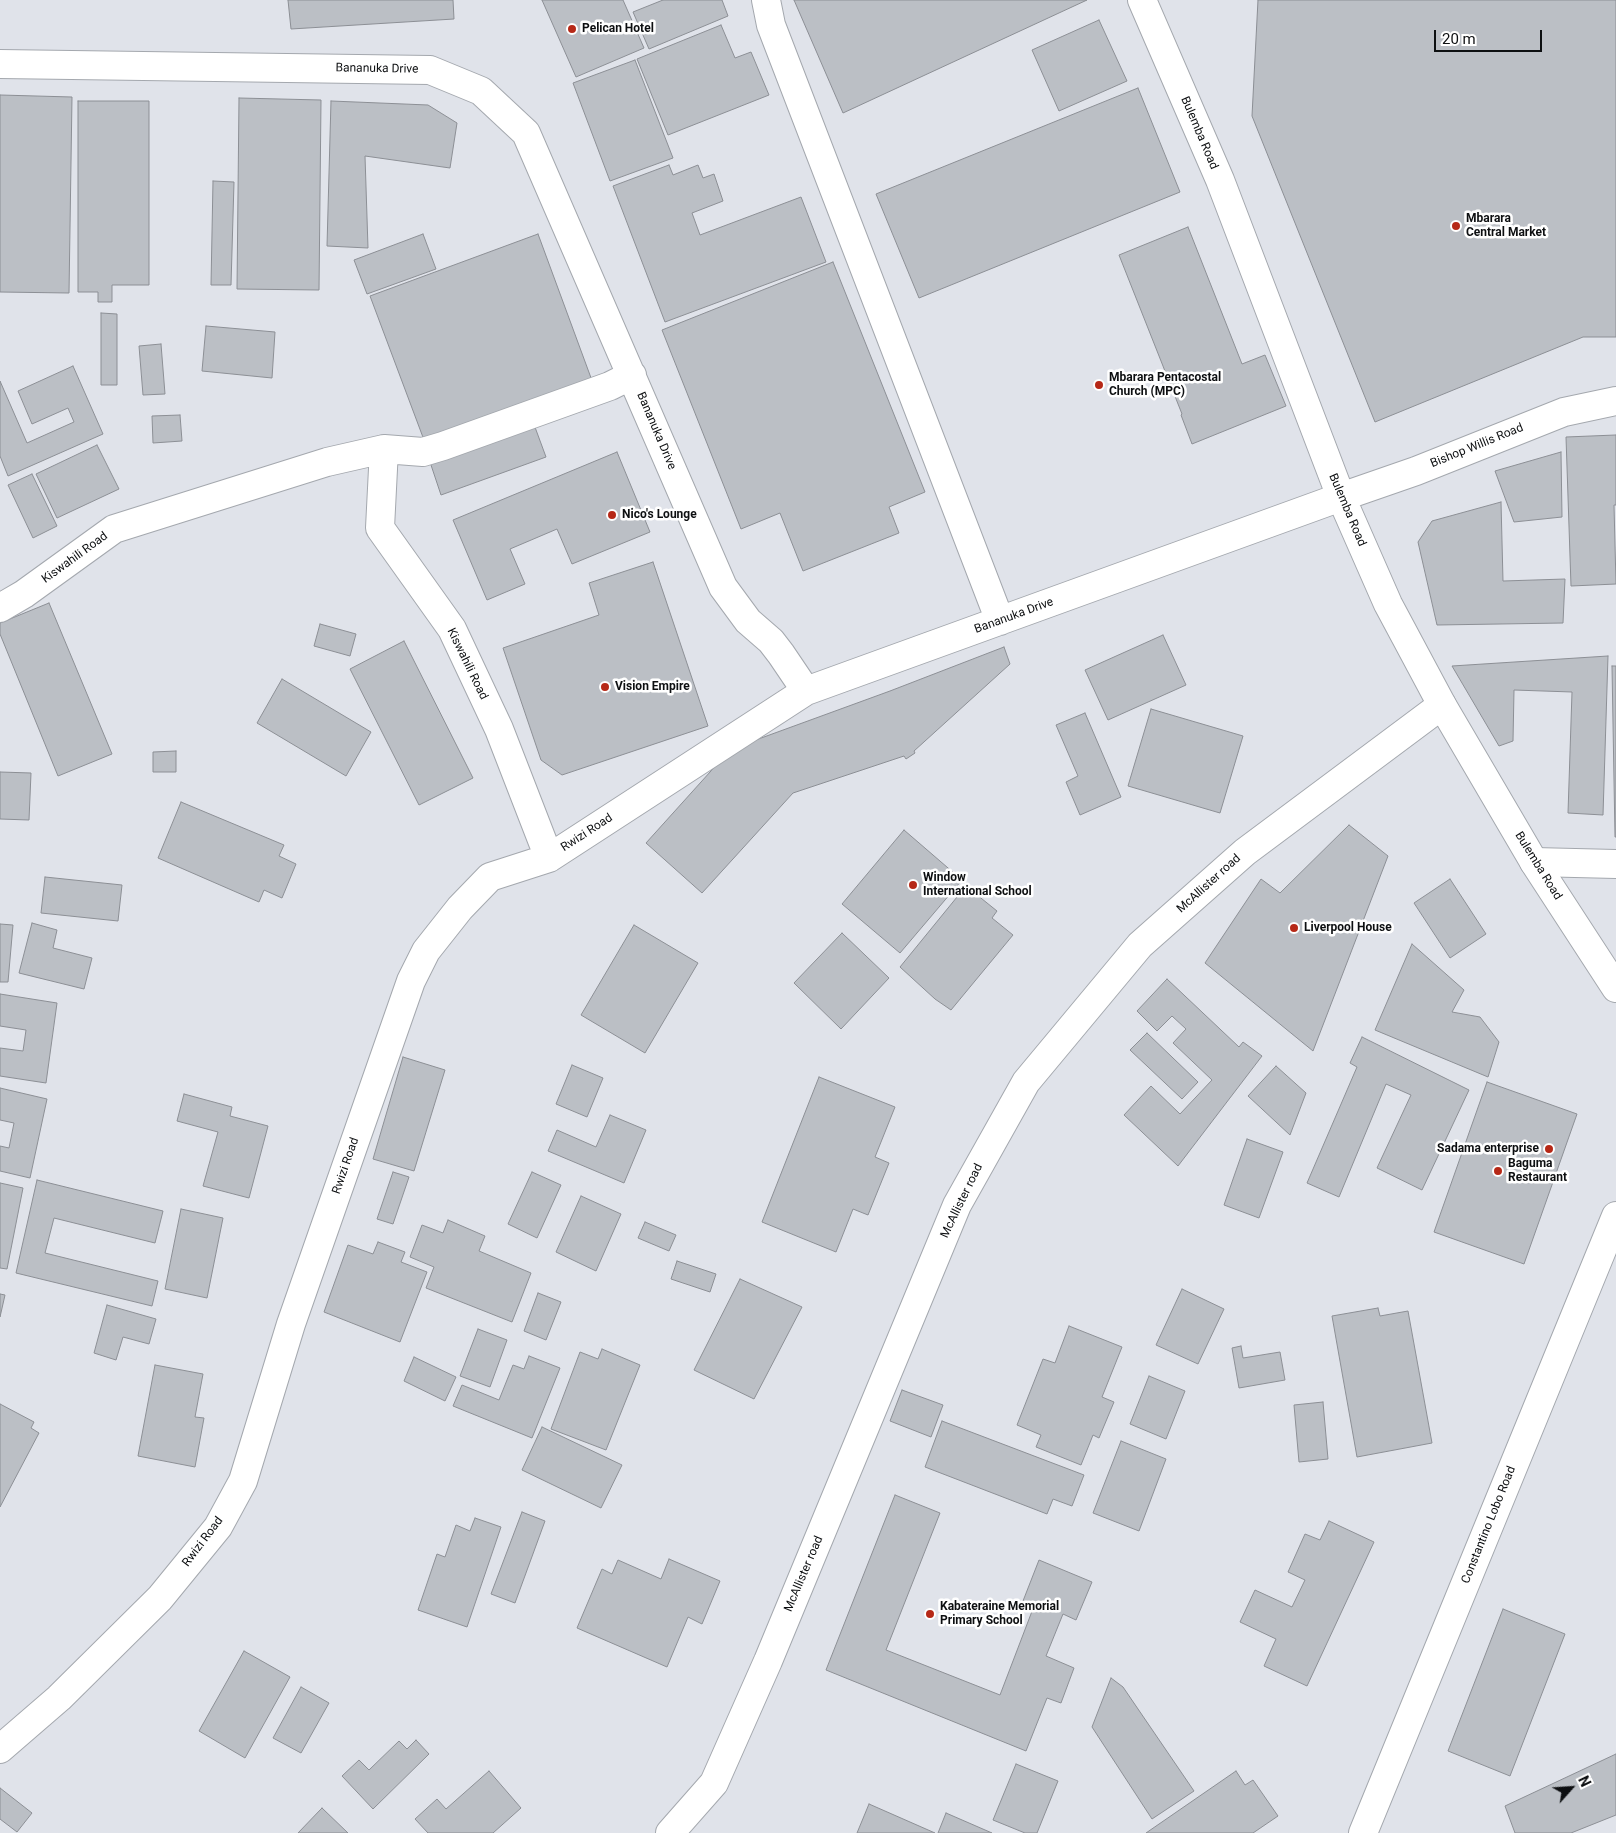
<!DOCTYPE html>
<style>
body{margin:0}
#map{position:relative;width:1616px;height:1833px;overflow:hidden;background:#e0e3ea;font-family:Roboto,sans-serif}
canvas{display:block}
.north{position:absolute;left:1546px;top:1763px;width:50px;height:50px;-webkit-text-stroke:4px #fff;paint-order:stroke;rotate:64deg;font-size:14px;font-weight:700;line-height:20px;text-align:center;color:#0d0f11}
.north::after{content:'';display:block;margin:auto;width:18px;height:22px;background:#0d0f11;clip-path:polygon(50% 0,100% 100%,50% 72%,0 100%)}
.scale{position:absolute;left:1434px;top:30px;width:108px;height:22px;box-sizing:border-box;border:2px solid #0d0f11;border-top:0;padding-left:6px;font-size:15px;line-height:18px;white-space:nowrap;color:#0d0f11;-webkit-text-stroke:4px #fff;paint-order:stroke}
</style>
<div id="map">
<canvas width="1616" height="1833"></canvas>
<div class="north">N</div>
<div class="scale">20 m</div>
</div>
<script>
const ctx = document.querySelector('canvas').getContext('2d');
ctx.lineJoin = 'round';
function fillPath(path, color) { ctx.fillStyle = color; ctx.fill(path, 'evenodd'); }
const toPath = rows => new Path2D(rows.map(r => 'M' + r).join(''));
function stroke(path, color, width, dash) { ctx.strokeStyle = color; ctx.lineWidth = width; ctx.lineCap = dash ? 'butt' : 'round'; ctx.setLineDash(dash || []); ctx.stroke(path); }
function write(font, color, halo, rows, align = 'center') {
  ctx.font = font + ' Roboto,sans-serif'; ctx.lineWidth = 5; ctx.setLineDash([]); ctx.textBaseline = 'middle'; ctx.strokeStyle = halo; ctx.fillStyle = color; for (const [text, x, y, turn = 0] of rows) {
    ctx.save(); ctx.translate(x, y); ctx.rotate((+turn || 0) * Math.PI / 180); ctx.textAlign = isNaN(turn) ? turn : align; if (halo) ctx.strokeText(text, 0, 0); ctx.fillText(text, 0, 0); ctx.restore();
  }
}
const building = toPath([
 [288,0,453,0,454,19,291,29,288,0],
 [542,0,623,0,644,48,576,77,542,0],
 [663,0,722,0,728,16,649,49,633,12,663,0],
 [794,0,1087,0,843,113,794,0],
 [1258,0,1616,0,1616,337,1583,337,1375,422,1252,116,1258,0],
 [1099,20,1127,81,1059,111,1032,50,1099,20],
 [721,25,735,58,751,52,769,95,668,135,637,59,721,25],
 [635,60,673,158,610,181,573,83,635,60],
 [1138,88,1180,192,919,298,876,194,1138,88],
 [0,95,72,97,69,293,0,292,0,95],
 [239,98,321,100,319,290,237,289,239,98],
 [78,101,149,101,149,285,112,285,112,302,98,302,98,292,78,292,78,101],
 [331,101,428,105,457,123,450,168,365,156,368,248,327,246,331,101],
 [669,165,673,175,698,165,703,178,714,174,723,201,692,213,700,235,801,197,826,262,665,322,613,186,669,165],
 [213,181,234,182,231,285,211,285,213,181],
 [1188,227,1242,364,1265,355,1286,406,1192,444,1181,415,1182,414,1119,255,1188,227],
 [423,234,436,269,367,294,354,260,423,234],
 [538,234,594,386,427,448,370,296,538,234],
 [833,262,925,492,889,507,899,533,803,571,780,513,741,529,662,330,833,262],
 [101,313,117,314,117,385,101,385,101,313],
 [206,326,275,332,272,378,202,371,206,326],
 [161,344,165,394,143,395,139,346,161,344],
 [73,366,103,434,8,476,0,456,0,381,27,443,74,422,68,408,32,424,18,391,73,366],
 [180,415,182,441,153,443,152,416,180,415],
 [532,419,546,457,441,495,428,456,532,419],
 [1616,435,1616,505,1614,505,1616,584,1571,586,1566,437,1616,435],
 [97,445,119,489,57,518,36,474,97,445],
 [617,452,650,532,572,564,557,529,510,549,525,584,487,600,453,520,617,452],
 [1561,452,1562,517,1514,522,1495,471,1561,452],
 [32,474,57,526,33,538,8,485,32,474],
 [1501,502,1503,581,1565,579,1563,623,1437,625,1418,542,1432,521,1501,502],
 [653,562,708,726,562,775,541,760,503,648,599,615,589,583,653,562],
 [49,603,112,754,58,776,0,634,0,623,49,603],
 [320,624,356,634,350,656,314,646,320,624],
 [1163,635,1186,685,1108,720,1085,670,1163,635],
 [404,641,473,778,419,805,350,669,404,641],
 [1004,647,1010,664,914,751,915,753,906,759,904,756,793,793,702,893,646,843,738,741,742,745,890,691,1004,647],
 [1608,656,1603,815,1568,813,1572,692,1514,690,1513,741,1499,746,1452,666,1608,656],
 [1612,666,1616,666,1616,837,1615,837,1612,666],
 [282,679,371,732,346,776,257,723,282,679],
 [1151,709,1243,736,1220,813,1128,786,1151,709],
 [1085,713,1121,797,1080,815,1066,782,1078,776,1056,725,1085,713],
 [176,751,176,772,153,772,153,752,176,751],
 [0,772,31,773,29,820,0,819,0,772],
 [181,802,284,845,279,856,296,864,282,898,264,890,259,902,158,858,181,802],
 [1349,825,1388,856,1313,1051,1205,963,1261,879,1280,893,1349,825],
 [904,830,962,880,900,953,842,904,904,830],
 [45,877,122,885,118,921,41,913,45,877],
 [1450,879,1486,934,1450,958,1414,903,1450,879],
 [966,886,997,911,992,918,1013,935,951,1010,935,999,900,967,966,886],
 [32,923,57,930,53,948,92,958,84,989,19,973,32,923],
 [0,924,13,925,8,982,0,982,0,924],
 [634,925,698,963,645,1053,581,1015,634,925],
 [842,933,889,978,841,1029,794,983,842,933],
 [1412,944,1464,990,1452,1012,1480,1017,1499,1042,1488,1077,1375,1030,1412,944],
 [1167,979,1239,1047,1243,1042,1262,1056,1178,1166,1124,1115,1151,1086,1180,1114,1212,1080,1173,1043,1186,1029,1172,1016,1157,1031,1137,1011,1167,979],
 [0,994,57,1003,46,1083,0,1076,0,1048,23,1051,26,1030,0,1026,0,994],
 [1147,1033,1198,1082,1182,1099,1130,1050,1147,1033],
 [1362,1037,1469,1090,1422,1190,1377,1168,1411,1095,1386,1084,1339,1197,1307,1183,1357,1067,1350,1063,1362,1037],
 [403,1057,445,1070,414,1171,373,1159,403,1057],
 [572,1065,603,1078,587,1117,556,1104,572,1065],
 [1276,1066,1306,1093,1290,1135,1248,1096,1276,1066],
 [819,1077,895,1107,875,1157,889,1163,868,1215,853,1209,836,1252,762,1222,819,1077],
 [1487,1082,1577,1114,1524,1264,1434,1232,1487,1082],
 [0,1088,47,1099,30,1178,0,1171,0,1146,9,1148,14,1123,0,1120,0,1088],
 [184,1094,232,1107,230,1116,268,1126,249,1198,203,1186,218,1132,177,1121,184,1094],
 [610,1115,646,1130,624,1183,548,1151,557,1130,596,1147,610,1115],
 [1247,1139,1283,1152,1259,1218,1224,1205,1247,1139],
 [393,1172,409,1177,393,1224,377,1219,393,1172],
 [532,1172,561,1185,537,1238,508,1224,532,1172],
 [37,1180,163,1211,155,1243,54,1218,45,1253,158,1281,152,1306,16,1273,37,1180],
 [0,1183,23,1188,7,1269,0,1268,0,1183],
 [581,1196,621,1214,596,1271,556,1252,581,1196],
 [181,1209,223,1218,207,1298,165,1289,181,1209],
 [448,1220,485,1236,479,1251,531,1273,512,1322,426,1288,434,1267,410,1257,422,1225,443,1233,448,1220],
 [645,1222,676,1235,669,1251,638,1238,645,1222],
 [378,1242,405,1252,401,1262,427,1272,400,1342,324,1312,348,1245,373,1254,378,1242],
 [677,1261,716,1274,710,1292,671,1279,677,1261],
 [740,1279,802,1307,754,1399,694,1370,740,1279],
 [1182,1289,1224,1309,1198,1364,1156,1345,1182,1289],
 [538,1293,561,1302,546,1340,524,1331,538,1293],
 [0,1294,5,1295,0,1317,0,1294],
 [107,1305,156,1319,149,1344,123,1337,116,1360,94,1353,107,1305],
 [1378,1308,1380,1316,1408,1311,1432,1443,1357,1457,1332,1316,1378,1308],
 [1069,1326,1122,1347,1102,1397,1114,1402,1099,1438,1093,1435,1081,1465,1036,1447,1041,1435,1017,1425,1043,1359,1055,1363,1069,1326],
 [478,1329,507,1340,490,1387,460,1376,478,1329],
 [1241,1346,1243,1358,1280,1352,1285,1380,1239,1388,1232,1348,1241,1346],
 [602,1349,640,1365,606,1450,551,1429,580,1352,598,1359,602,1349],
 [529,1356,560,1368,532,1438,453,1406,462,1385,499,1400,513,1365,524,1369,529,1356],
 [414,1357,456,1377,445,1401,404,1381,414,1357],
 [155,1365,203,1374,195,1417,204,1418,195,1467,138,1456,155,1365],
 [1149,1376,1185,1391,1166,1439,1130,1424,1149,1376],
 [902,1390,943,1405,931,1437,890,1421,902,1390],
 [1323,1402,1328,1459,1299,1462,1294,1405,1323,1402],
 [0,1404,34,1422,31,1428,39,1433,0,1507,0,1404],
 [942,1421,1084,1475,1072,1506,1053,1499,1047,1514,925,1467,942,1421],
 [542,1427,622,1465,601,1508,522,1470,542,1427],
 [1121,1441,1166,1459,1139,1531,1093,1513,1121,1441],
 [895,1495,940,1513,886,1650,1000,1695,1034,1606,1023,1601,1039,1560,1092,1582,1076,1620,1063,1614,1046,1656,1074,1668,1061,1703,1047,1698,1026,1751,826,1670,895,1495],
 [522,1512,545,1521,515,1603,491,1594,522,1512],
 [475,1518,501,1527,467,1627,418,1610,437,1554,445,1557,456,1525,470,1531,475,1518],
 [1329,1521,1374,1542,1307,1686,1264,1666,1276,1639,1240,1622,1255,1590,1292,1607,1305,1580,1288,1572,1305,1534,1320,1540,1329,1521],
 [669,1559,720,1581,702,1624,688,1617,667,1667,577,1628,602,1569,612,1574,618,1560,661,1579,669,1559],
 [1503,1609,1565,1634,1510,1776,1448,1751,1503,1609],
 [244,1651,290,1677,245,1758,199,1731,244,1651],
 [1111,1678,1123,1687,1194,1791,1152,1819,1092,1727,1111,1678],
 [301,1687,329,1703,301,1753,273,1738,301,1687],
 [416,1740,429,1754,373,1809,342,1776,359,1760,369,1770,399,1741,407,1749,416,1740],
 [1616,1754,1616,1815,1571,1833,1515,1833,1505,1806,1616,1754],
 [1016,1764,1058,1781,1037,1833,1025,1833,993,1820,1016,1764],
 [489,1771,521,1808,493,1833,428,1833,415,1819,437,1799,446,1809,489,1771],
 [1236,1771,1245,1785,1253,1780,1278,1816,1253,1833,1146,1833,1236,1771],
 [0,1788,32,1813,17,1832,0,1819,0,1788],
 [869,1804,935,1833,857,1833,869,1804],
 [322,1808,348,1833,298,1833,322,1808],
 [946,1813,992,1833,938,1833,946,1813]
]);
fillPath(building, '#bbbfc5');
stroke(building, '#8c8f95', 1);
const street = toPath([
 [766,0,771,25,1000,621],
 [0,64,430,70,481,91,526,133,723,587,748,621,771,641,781,654,806,691,1341,497],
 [384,449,380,528,452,629,499,729,549,858],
 [0,608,24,594,114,529,327,462,384,449,423,452,443,446,610,386,632,375],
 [1534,862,1616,864],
 [0,1749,59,1698,160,1598,218,1527,243,1481,291,1324,411,981,426,951,460,908,490,877,549,858,806,691],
 [670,1833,714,1783,768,1661,957,1205,1026,1082,1140,945,1245,852,1442,705],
 [1363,1833,1616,1216]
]);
const secondary = toPath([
 [1142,0,1220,180,1341,497,1388,604,1442,705,1534,862,1616,988],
 [1341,497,1416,471,1564,412,1616,401]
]);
stroke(street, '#a4a8ae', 30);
stroke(secondary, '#a4a8ae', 30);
stroke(street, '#fff', 28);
stroke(secondary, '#fff', 28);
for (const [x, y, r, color] of [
 [572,29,5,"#b62817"],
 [1456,226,5,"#b62817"],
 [1099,385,5,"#b62817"],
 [612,515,5,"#b62817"],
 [605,687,5,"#b62817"],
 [913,885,5,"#b62817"],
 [1294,928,5,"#b62817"],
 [1549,1149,5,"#b62817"],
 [1498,1171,5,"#b62817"],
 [930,1614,5,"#b62817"]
]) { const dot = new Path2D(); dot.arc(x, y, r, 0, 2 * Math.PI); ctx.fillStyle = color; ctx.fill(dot); stroke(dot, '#fff', 2); }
write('bold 12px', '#0d0f11', '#fff', [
 ["Pelican Hotel",582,29],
 ["Mbarara",1466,219],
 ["Central Market",1466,233],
 ["Mbarara Pentacostal",1109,378],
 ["Church (MPC)",1109,392],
 ["Nico's Lounge",622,515],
 ["Vision Empire",615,687],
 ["Window",923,878],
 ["International School",923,892],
 ["Liverpool House",1304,928],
 ["Sadama enterprise",1539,1149,"right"],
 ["Baguma",1508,1164],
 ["Restaurant",1508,1178],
 ["Kabateraine Memorial",940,1607],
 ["Primary School",940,1621]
], 'left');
write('12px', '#0d0f11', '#fff', [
 ["Bananuka Drive",377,69,1],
 ["Bulemba Road",1199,133,67],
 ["Bananuka Drive",656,431,67],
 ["Bishop Willis Road",1477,446,-22],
 ["Bulemba Road",1347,510,67],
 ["Kiswahili Road",75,558,-36],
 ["Bananuka Drive",1014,616,-20],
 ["Kiswahili Road",467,664,64],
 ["Rwizi Road",587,833,-33],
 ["Bulemba Road",1538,866,58],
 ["McAllister road",1209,884,-42],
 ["Rwizi Road",346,1166,-71],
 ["McAllister road",962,1201,-64],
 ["Constantino Lobo Road",1489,1525,-68],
 ["Rwizi Road",203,1542,-53],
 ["McAllister road",804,1574,-67]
]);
</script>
